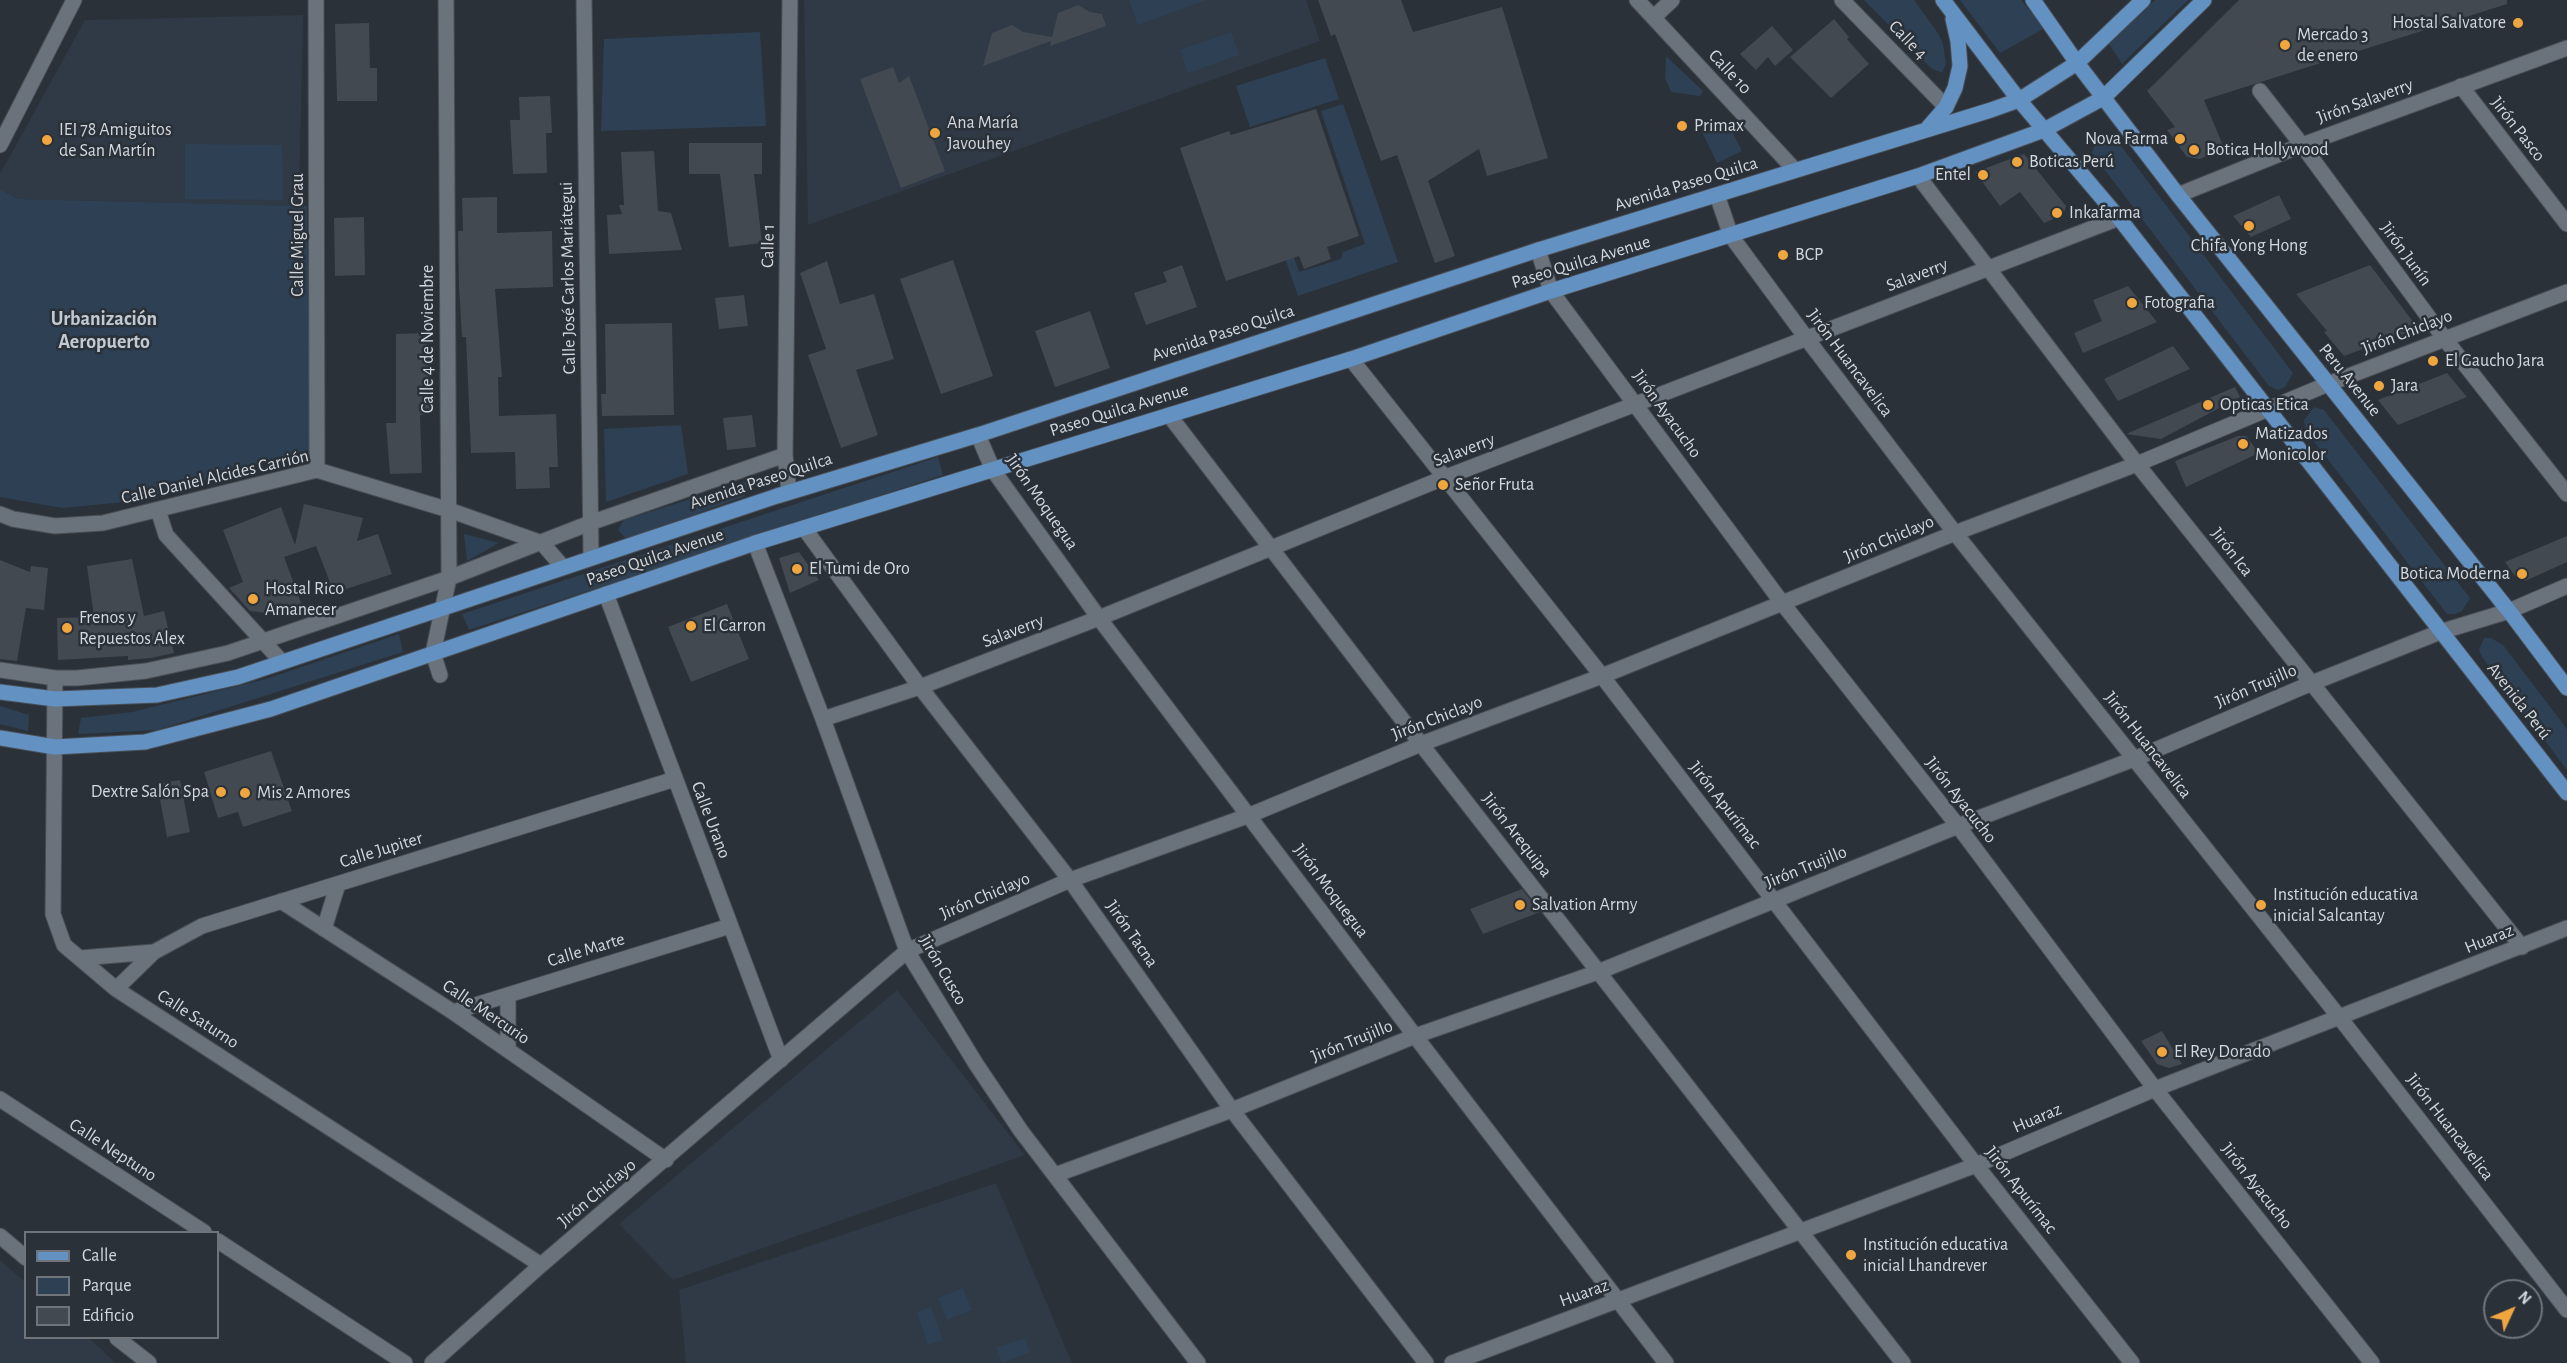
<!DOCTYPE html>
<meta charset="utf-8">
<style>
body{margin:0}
#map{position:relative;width:2567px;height:1363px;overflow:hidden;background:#2a3138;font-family:"Alegreya Sans",sans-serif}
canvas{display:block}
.legend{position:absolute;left:24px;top:1231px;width:195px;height:108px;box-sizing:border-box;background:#2a3138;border:2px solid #6e747a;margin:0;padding:8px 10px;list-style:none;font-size:18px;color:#d3d8dd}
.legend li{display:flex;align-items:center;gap:12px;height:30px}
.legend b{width:30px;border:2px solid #6e747a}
.north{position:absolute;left:2483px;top:1279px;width:60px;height:60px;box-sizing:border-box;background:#2a3138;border:2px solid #6e747a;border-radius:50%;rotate:46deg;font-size:16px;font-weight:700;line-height:24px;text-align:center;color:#d3d8dd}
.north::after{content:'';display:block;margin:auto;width:21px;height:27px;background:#f0a63f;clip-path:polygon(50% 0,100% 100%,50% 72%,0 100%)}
</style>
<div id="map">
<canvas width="2567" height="1363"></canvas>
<ul class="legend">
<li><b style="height:8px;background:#6291c2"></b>Calle</li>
<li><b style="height:16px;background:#2e4053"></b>Parque</li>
<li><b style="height:16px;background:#424951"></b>Edificio</li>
</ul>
<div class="north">N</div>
</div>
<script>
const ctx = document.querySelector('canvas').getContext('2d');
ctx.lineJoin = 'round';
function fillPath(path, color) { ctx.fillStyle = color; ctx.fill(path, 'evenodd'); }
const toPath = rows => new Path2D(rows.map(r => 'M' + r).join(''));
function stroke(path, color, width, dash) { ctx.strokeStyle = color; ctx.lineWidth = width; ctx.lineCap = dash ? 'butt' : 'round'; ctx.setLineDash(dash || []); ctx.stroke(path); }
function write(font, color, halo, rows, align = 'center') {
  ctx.font = font + ' "Alegreya Sans",sans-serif'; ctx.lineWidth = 5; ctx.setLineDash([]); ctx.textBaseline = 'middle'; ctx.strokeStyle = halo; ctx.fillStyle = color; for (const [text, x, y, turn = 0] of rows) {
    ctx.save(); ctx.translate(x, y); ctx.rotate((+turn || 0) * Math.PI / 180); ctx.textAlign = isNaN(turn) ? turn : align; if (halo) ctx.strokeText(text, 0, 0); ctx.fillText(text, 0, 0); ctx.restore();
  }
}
fillPath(toPath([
 [804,0,1306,0,1320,41,808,225],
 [303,15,299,206,18,199,0,189,0,174,85,20],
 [897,990,1025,1155,673,1280,619,1224],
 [996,1183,1072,1363,686,1363,679,1290],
 [0,1260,25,1282,26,1338,89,1338,116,1363,0,1363]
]), '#2f3a46');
fillPath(toPath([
 [1129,0,1206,0,1138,25],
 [1864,0,1914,0,1938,33,1943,44,1946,64,1942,73,1931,68],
 [1960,0,2021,0,2045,28,2000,53],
 [2155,0,2188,0,2122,64,2109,44],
 [760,32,766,126,601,131,604,39],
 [1231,32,1239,55,1188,73,1180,50],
 [1666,56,1703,91,1700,96,1671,92,1665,78],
 [1325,58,1339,99,1250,127,1236,86],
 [1343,104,1398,262,1298,296,1251,160,1260,157,1299,272,1341,259,1343,252,1365,244,1321,111],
 [1726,120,1742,151,1717,163,1702,132],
 [2112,134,2293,373,2285,387,2278,390,2269,386,2092,153,2094,147],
 [185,144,282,145,283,200,185,199],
 [0,189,18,199,307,206,311,449,136,501,62,508,0,497],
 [2314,407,2324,410,2470,598,2462,611,2455,614,2447,614,2306,431,2304,420],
 [681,425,688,474,606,502,604,429],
 [938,457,943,475,469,630,462,614],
 [757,478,743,497,626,539,618,530,624,520],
 [464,534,499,543,467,561],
 [399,634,403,652,157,730,78,734,81,718,132,712,266,679],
 [2484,638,2491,638,2503,645,2567,729,2567,770,2482,657,2479,650],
 [0,706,29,715,28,731,0,724],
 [963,1288,972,1310,947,1320,938,1298],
 [931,1307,943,1340,928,1345,917,1312],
 [1025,1338,1030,1352,1002,1363,996,1348]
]), '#2e4053');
fillPath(toPath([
 [1318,0,1401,0,1413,32,1502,7,1548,158,1487,176,1479,149,1428,181,1455,256,1435,263,1397,155,1381,161,1335,34,1331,36],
 [2239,0,2507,0,2507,4,2204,100,2224,148,2200,159,2187,157,2167,130,2175,127,2147,91],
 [1078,5,1090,12,1102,14,1106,26,1050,46,1051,41,983,66,992,33,1012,25,1023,32,1052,37,1058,13],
 [1834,19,1849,37,1847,39,1869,64,1831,98,1790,57],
 [369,23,370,68,377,68,377,101,337,101,335,24],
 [1772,26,1793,50,1775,66,1768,57,1756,70,1740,54],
 [893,67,899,83,909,76,945,171,901,188,860,79],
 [550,96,552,133,546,133,547,173,513,174,510,120,520,120,519,97],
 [1316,109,1359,236,1327,247,1331,259,1304,269,1299,256,1226,281,1180,148,1229,131,1231,135],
 [689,143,762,143,762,174,754,174,762,243,729,247,720,174,689,174],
 [654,151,658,211,671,213,682,250,609,254,607,215,622,214,619,205,624,205,621,152],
 [2024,154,2066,206,2063,215,2044,223,2020,192,2000,206,1975,172],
 [2279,195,2291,219,2251,237,2233,216],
 [497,197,497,233,552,231,553,287,495,289,502,377,498,377,499,416,556,414,558,467,549,467,550,488,516,489,515,452,471,453,466,337,462,337,459,287,458,231,463,231,462,198],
 [364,217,365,275,335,276,334,218],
 [953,260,993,376,941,394,900,279],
 [827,261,840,304,874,294,894,359,856,370,878,435,841,448,808,355,826,349,800,273],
 [1182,265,1197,307,1146,325,1134,293,1167,282,1163,272],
 [2370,265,2414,323,2411,331,2344,356,2324,332,2327,331,2296,294],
 [2128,286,2157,322,2083,353,2074,333,2102,321,2093,300],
 [744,295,748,326,719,329,715,298],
 [1090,311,1110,368,1055,387,1035,331],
 [672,323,674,415,602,416,601,394,606,394,605,324],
 [428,333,430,414,420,415,422,473,390,474,386,423,396,423,396,334],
 [2173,346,2190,369,2118,401,2104,379],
 [2447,373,2467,397,2398,425,2378,400],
 [2235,387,2240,397,2161,439,2126,434],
 [752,415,756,447,727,450,723,418],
 [2238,436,2246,436,2259,453,2186,487,2175,461],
 [304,504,363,518,357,541,378,534,392,574,334,593,316,546,284,557,303,608,287,613,285,606,266,613,250,611,229,588,243,582,223,530,281,507,295,545],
 [2567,536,2567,562,2525,581,2515,576,2505,562],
 [799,552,819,580,790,593,779,558],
 [132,559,144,616,164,611,174,653,151,658,128,660,128,656,58,660,57,618,94,617,87,566],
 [0,560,30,572,31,566,48,568,44,610,26,608,17,661,0,659],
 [727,604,749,659,691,682,668,627],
 [271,751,292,811,243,827,238,812,218,818,204,772],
 [180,780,190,832,167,837,157,784],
 [1522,889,1540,912,1483,934,1470,909],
 [2162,1031,2182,1064,2169,1068,2157,1064,2141,1041]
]), '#424951');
const minor = toPath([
 [316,0,317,470],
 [584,0,591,556],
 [1637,0,1795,170],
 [1842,0,1946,107],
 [1654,17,1672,0],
 [2461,86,2567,224],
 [2260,91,2302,145,2444,338,2567,494],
 [0,145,74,0],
 [1918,176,2137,464,2522,947],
 [1717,195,1731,236,1807,339,1955,533,2340,1018,2567,1310],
 [2178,195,2302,145,2567,48],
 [1538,250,1551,291,1783,604,1958,826,2155,1089,2372,1363],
 [1351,359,1602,676,1976,1165,2132,1363],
 [1169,415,1421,744,1903,1363],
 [978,435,993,470,1099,618,1415,1036,1666,1363],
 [789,492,785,455,790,0],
 [158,510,166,535,282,662],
 [0,514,13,519,55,526,103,523,317,470,449,510,542,543,562,566],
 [804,528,920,687,1070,880,1232,1110,1426,1363],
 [755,543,823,719,907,951,976,1064,1021,1131,1198,1363],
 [606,594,781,1060],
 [0,670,55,678,77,678,146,671,228,653,449,578,590,523,785,455],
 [440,675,433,653,449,578,446,0],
 [55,678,53,914,64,945,116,989,541,1265],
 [823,719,920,687,1099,618,1446,477,2119,218],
 [281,901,453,1012,666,1160],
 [324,929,338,884],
 [80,958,154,952],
 [116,989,154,952,202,926,675,779],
 [508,995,508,1050],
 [453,1012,730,926],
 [0,1099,204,1232],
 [1055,1175,1232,1110,1415,1036,1598,972,1958,826,2134,759,2312,683,2440,632,2509,611,2567,586],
 [0,1236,26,1258],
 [218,1241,405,1363],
 [117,1338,149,1363],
 [432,1363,541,1265,907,951,1070,880,1250,815,1421,744,1602,676,1955,533,2137,464,2328,384,2567,292],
 [1452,1363,1976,1165,2155,1089,2567,928]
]);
const major = toPath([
 [1943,0,2019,100,2119,218,2567,793],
 [2033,0,2077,63,2178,195,2509,611,2567,688],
 [1926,130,1946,107,1955,88,1960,66,1958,41,1953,19],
 [0,692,55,699,157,695,238,677,777,496,978,435,1538,250,1991,110,2019,100,2077,63,2143,0],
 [0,738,55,747,145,742,271,709,755,543,1351,359,1551,291,1918,176,2044,130,2103,98,2204,0]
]);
stroke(minor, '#494e55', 17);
stroke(major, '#494e55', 17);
stroke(minor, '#6a727b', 15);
stroke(major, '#6291c2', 15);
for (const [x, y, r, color] of [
 [2518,23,6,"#f0a63f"],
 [2285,45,6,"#f0a63f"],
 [1682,126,6,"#f0a63f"],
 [935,133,6,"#f0a63f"],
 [2180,139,6,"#f0a63f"],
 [47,140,6,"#f0a63f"],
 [2194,150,6,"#f0a63f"],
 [2017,162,6,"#f0a63f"],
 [1983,175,6,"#f0a63f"],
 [2057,213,6,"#f0a63f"],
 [2249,226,6,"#f0a63f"],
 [1783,255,6,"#f0a63f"],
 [2132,303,6,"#f0a63f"],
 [2433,361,6,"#f0a63f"],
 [2379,386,6,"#f0a63f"],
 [2208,405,6,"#f0a63f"],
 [2243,444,6,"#f0a63f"],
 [1443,485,6,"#f0a63f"],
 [797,569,6,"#f0a63f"],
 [2522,574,6,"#f0a63f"],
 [253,599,6,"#f0a63f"],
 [691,626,6,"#f0a63f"],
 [67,628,6,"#f0a63f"],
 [221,792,6,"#f0a63f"],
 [245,793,6,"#f0a63f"],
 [1520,905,6,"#f0a63f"],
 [2261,905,6,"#f0a63f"],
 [2162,1052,6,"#f0a63f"],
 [1851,1255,6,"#f0a63f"]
]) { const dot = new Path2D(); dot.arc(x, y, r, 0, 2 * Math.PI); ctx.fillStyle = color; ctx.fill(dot); stroke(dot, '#2a3138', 2); }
write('18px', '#d3d8dd', '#2a3138', [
 ["Hostal Salvatore",2506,23,"right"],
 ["Mercado 3",2297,35],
 ["de enero",2297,56],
 ["Ana María",947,123],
 ["Javouhey",947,144],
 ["Primax",1694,126],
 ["IEI 78 Amiguitos",59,130],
 ["de San Martín",59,151],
 ["Nova Farma",2168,139,"right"],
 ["Botica Hollywood",2206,150],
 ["Boticas Perú",2029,162],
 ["Entel",1971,175,"right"],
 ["Inkafarma",2069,213],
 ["Chifa Yong Hong",2249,246,"center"],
 ["BCP",1795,255],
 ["Fotografia",2144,303],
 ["El Gaucho Jara",2445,361],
 ["Jara",2391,386],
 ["Opticas Etica",2220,405],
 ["Matizados",2255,434],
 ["Monicolor",2255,455],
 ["Señor Fruta",1455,485],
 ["El Tumi de Oro",809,569],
 ["Botica Moderna",2510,574,"right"],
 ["Hostal Rico",265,589],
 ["Amanecer",265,610],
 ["Frenos y",79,618],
 ["Repuestos Alex",79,639],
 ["El Carron",703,626],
 ["Dextre Salón Spa",209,792,"right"],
 ["Mis 2 Amores",257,793],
 ["Institución educativa",2273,895],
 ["inicial Salcantay",2273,916],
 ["Salvation Army",1532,905],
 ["El Rey Dorado",2174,1052],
 ["Institución educativa",1863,1245],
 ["inicial Lhandrever",1863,1266]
], 'left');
write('18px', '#d3d8dd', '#2a3138', [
 ["Calle 4",1908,40,46],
 ["Calle 10",1730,72,47],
 ["Jirón Salaverry",2365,101,-20],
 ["Jirón Pasco",2518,129,52],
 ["Avenida Paseo Quilca",1686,184,-17],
 ["Calle Miguel Grau",298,235,-90],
 ["Calle 1",768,246,-89],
 ["Jirón Junín",2406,254,54],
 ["Paseo Quilca Avenue",1581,262,-17],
 ["Salaverry",1917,275,-21],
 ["Calle José Carlos Mariátegui",568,278,-91],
 ["Jirón Chiclayo",2407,332,-21],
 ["Avenida Paseo Quilca",1223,333,-18],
 ["Calle 4 de Noviembre",428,339,-90],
 ["Jirón Huancavelica",1850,363,53],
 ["Peru Avenue",2350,380,51],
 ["Paseo Quilca Avenue",1119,410,-17],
 ["Jirón Ayacucho",1667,414,54],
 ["Salaverry",1464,450,-21],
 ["Calle Daniel Alcides Carrión",215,477,-13],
 ["Avenida Paseo Quilca",761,481,-18],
 ["Jirón Moquegua",1042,502,55],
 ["Jirón Chiclayo",1889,539,-23],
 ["Jirón Ica",2232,552,52],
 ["Paseo Quilca Avenue",655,557,-19],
 ["Salaverry",1013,631,-21],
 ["Jirón Trujillo",2256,686,-23],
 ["Avenida Perú",2519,701,52],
 ["Jirón Chiclayo",1437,718,-21],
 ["Jirón Huancavelica",2148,745,52],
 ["Jirón Ayacucho",1961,800,52],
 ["Jirón Apurímac",1725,805,52],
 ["Calle Urano",711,820,69],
 ["Jirón Arequipa",1517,835,52],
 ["Calle Jupiter",381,850,-17],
 ["Jirón Trujillo",1806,867,-22],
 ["Jirón Moquegua",1331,891,53],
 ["Jirón Chiclayo",985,896,-23],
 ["Jirón Tacna",1132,934,55],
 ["Huaraz",2489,939,-22],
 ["Calle Marte",586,950,-17],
 ["Jirón Cusco",943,970,60],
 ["Calle Mercurio",486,1012,34],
 ["Calle Saturno",198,1019,33],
 ["Jirón Trujillo",1352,1041,-22],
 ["Huaraz",2037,1118,-23],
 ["Jirón Huancavelica",2450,1127,52],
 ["Calle Neptuno",113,1150,33],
 ["Jirón Ayacucho",2257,1186,52],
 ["Jirón Apurímac",2021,1190,52],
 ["Jirón Chiclayo",597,1193,-40],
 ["Huaraz",1584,1293,-20]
]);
write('bold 20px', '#c1cad3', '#2a3138', [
 ["Urbanización",104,319],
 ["Aeropuerto",104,342]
]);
</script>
